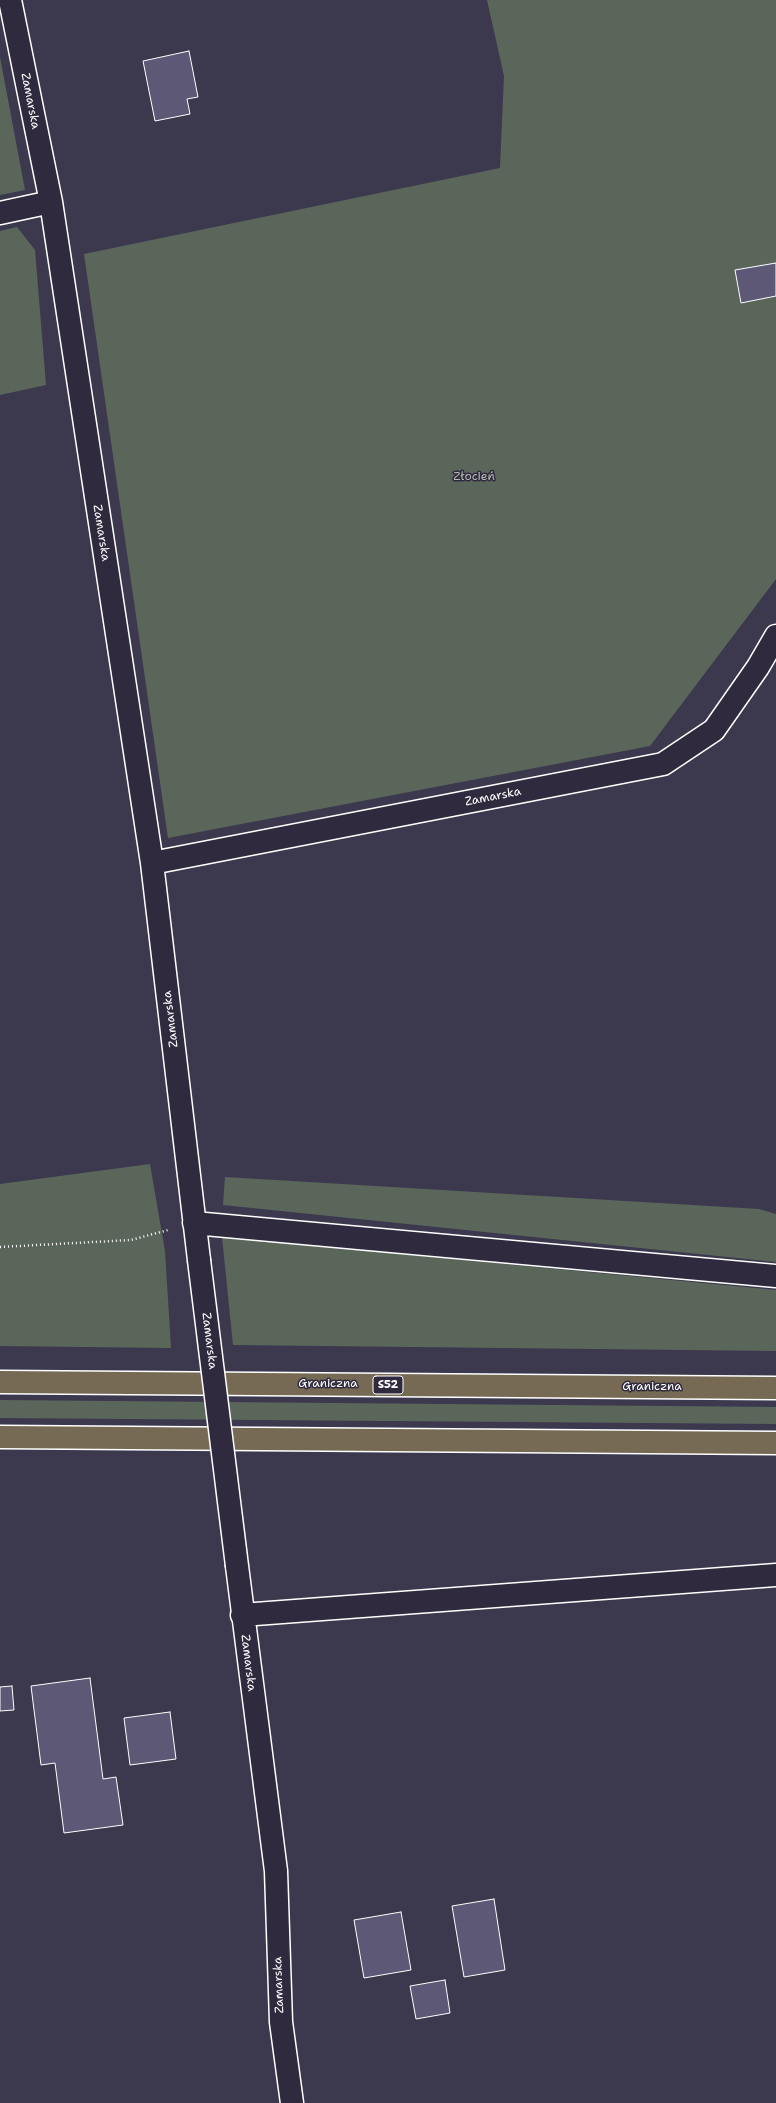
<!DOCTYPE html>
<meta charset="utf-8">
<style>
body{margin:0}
canvas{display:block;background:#3c384e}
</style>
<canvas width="776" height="2103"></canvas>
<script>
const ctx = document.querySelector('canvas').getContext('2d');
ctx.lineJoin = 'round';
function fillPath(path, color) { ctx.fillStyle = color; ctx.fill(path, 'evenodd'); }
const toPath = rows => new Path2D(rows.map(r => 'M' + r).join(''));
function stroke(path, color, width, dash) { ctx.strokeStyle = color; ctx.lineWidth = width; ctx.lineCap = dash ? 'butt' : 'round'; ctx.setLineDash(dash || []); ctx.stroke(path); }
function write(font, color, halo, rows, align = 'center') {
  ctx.font = font + ' "Shantell Sans",sans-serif'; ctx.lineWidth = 3; ctx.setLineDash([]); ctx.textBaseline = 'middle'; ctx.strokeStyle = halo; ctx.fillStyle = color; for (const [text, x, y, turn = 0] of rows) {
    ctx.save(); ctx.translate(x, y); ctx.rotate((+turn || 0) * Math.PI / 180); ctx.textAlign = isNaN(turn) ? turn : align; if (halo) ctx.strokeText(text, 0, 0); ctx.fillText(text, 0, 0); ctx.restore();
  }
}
fillPath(toPath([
 [487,0,776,0,776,579,650,746,168,838,84,254,500,168,504,76],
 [0,57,25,190,0,195],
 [17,227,35,250,46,385,0,395,0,231],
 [150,1164,165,1251,171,1348,0,1346,0,1184],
 [225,1177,759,1209,776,1214,776,1262,223,1205],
 [222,1237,776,1290,776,1351,233,1345],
 [0,1400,776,1407,776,1424,0,1418]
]), '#5b665b');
const building = toPath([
 [189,51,198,97,187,99,190,114,155,121,143,61,189,51],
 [776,263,776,296,741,303,735,270,776,263],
 [90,1678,103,1779,116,1777,123,1825,64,1833,55,1763,41,1765,31,1686,90,1678],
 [12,1686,14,1710,0,1711,0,1687,12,1686],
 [170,1712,176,1759,130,1765,124,1718,170,1712],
 [494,1899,505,1970,464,1977,452,1906,494,1899],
 [401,1912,411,1970,364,1978,354,1920,401,1912],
 [445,1980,450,2013,416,2019,410,1986,445,1980]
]);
fillPath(building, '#5c5875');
stroke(building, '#fff', 1);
const minor = toPath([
 [10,0,51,202,152,863,199,1260],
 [0,213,51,202],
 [152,863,663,764,714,730,758,667,776,636],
 [194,1223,776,1276],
 [237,1566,276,1871,281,2022,292,2103],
 [242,1615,776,1575]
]);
const highway = toPath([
 [0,1382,776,1388],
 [0,1437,776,1443]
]);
stroke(minor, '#fff', 25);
stroke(highway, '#fff', 25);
stroke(toPath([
 [0,1247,131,1240,168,1230]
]), '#fff', 2.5, [1, 3]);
stroke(minor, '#2f2a3d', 22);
stroke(highway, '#776a54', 22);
const minorBridge = toPath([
 [199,1260,237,1566]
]);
stroke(minorBridge, '#fff', 25, []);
stroke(minorBridge, '#2f2a3d', 22);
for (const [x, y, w] of [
 [388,1385,30]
]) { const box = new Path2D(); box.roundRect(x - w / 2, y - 9, w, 18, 3); ctx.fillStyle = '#2f2a3d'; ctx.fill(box); stroke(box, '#fff', 1); }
write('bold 11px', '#fff', null, [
 ["S52",388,1385]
]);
write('12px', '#fff', '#2f2a3d', [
 ["Zamarska",30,101,79],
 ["Zamarska",101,533,81],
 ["Zamarska",493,797,-11],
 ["Zamarska",171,1019,-97],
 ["Zamarska",209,1341,83],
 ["Graniczna",328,1384],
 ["Graniczna",652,1387],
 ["Zamarska",248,1663,83],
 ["Zamarska",279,1985,-92]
]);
write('12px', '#b5bab5', '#2f2a3d', [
 ["Złocień",474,477]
]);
</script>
